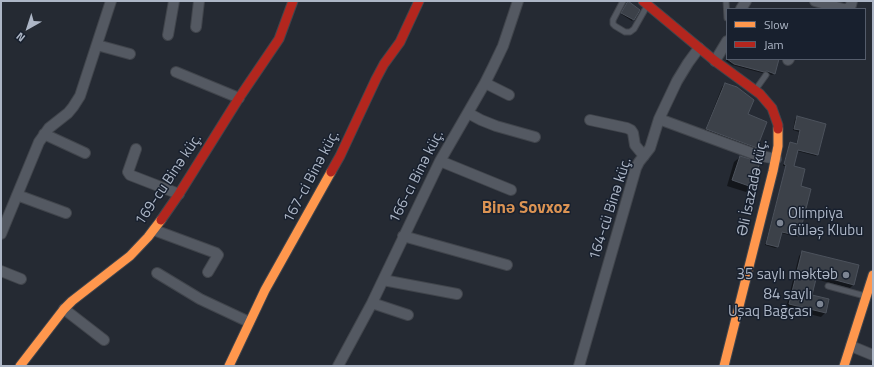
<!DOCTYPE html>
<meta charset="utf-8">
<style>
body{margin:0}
#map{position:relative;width:874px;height:367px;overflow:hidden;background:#252a33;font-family:"Titillium Web",sans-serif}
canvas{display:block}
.frame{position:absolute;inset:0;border:2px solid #adb6c6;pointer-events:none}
.legend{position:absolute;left:726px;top:8px;width:140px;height:52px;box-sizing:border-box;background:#18202e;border:1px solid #545c6b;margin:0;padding:5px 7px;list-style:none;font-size:12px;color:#adb6c6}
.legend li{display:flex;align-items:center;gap:8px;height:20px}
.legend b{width:20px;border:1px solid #545c6b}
.north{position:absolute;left:8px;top:8px;width:40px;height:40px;-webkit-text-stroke:3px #18202e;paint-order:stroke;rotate:219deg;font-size:11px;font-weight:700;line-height:16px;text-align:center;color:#adb6c6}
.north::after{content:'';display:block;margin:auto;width:14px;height:18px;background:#adb6c6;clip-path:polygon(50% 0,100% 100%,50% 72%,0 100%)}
</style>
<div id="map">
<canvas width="874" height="367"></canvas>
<div class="frame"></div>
<ul class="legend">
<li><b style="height:5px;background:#ff974d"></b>Slow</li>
<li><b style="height:5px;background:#b3261e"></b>Jam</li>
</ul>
<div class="north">N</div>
</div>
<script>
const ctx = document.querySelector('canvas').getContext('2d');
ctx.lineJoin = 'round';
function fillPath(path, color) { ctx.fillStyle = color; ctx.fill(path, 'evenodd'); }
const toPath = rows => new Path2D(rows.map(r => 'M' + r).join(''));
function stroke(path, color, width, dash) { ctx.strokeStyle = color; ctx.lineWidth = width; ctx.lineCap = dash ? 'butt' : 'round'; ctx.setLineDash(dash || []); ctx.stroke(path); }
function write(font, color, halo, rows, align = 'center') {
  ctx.font = font + ' "Titillium Web",sans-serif'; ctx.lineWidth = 3; ctx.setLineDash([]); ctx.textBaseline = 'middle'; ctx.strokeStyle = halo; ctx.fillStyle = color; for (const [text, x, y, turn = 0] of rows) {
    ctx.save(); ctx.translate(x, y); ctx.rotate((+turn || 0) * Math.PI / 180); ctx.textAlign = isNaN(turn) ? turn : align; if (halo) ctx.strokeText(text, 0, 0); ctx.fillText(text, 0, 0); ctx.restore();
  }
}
fillPath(toPath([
 [626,4,639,10,632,21,621,14],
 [727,58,727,59,774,59,778,60,774,74,772,75,765,72,762,73,732,65,726,61],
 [725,84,747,115,756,147,752,151,704,133,722,87],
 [797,118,817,154,816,156,797,151,793,167,799,187,798,236,797,237,781,233,777,247,775,248,765,245,786,166,783,166,789,145,790,143,796,145,799,132,793,130,795,119],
 [740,157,751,186,746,192,727,186,734,162],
 [802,252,854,284,850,288,815,279,811,295,828,300,825,313,821,317,786,308,799,256]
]), '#0007');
const building = toPath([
 [628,1,640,10,634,20,621,13,628,1],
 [727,59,779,59,775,74,767,71,764,72,734,64,727,59],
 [725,83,737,87,754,100,748,114,767,122,757,148,706,129,725,83],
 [797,116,826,124,818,155,798,150,794,166,805,169,801,186,811,189,799,236,782,232,778,247,766,244,786,165,784,164,790,142,797,144,800,130,794,129,797,116],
 [740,156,760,162,752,187,732,180,740,156],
 [802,251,859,265,854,285,817,275,812,295,829,299,826,313,789,304,802,251]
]);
fillPath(building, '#3c4149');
stroke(building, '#4c525c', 1);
const lane = toPath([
 [623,1,613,20,613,24,615,26,625,32,630,32,634,29,647,6],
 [726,1,727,18],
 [756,89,766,75],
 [828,286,865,296]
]);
const street = toPath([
 [815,1,843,9],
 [741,9,746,1],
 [846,9,849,8,851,5,852,1],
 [196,27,199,1],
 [168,35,174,1],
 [97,45,130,54],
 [788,60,789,59],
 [715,61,727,41],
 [176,72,239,98],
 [485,83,509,95],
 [468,113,481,120,496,126,535,137],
 [659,119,757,155,776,159],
 [590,120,627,128,631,130,633,133,635,145,644,156],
 [44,134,85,153],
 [136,149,128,172,130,175,179,194],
 [440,161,511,190],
 [17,195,66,213],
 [154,230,216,253,218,255,208,272],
 [1,234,39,142,49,128,68,113,73,107,80,96,111,1],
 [403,236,507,265],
 [1,271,21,279],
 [157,273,200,299,249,322],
 [383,280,457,294],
 [372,303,408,315],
 [64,309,104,340],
 [851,346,873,355],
 [338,366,372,303,440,161,485,83,493,67,503,46,518,1],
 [579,366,636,168,639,162,650,148,659,119,677,81,688,63,699,48]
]);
const slow = toPath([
 [20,366,64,309,72,301,130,256,148,237,161,220],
 [229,366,265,290,331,172],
 [724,366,773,171,778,146,778,129],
 [844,366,873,275]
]);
const jam = toPath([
 [643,1,715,61,760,94,772,108,778,125,778,129],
 [331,172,340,156,376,79,384,64,400,42,419,1],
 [161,220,179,194,239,98,279,39,293,1]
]);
stroke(lane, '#41454c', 7);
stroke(street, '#41454c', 12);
stroke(slow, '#41454c', 11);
stroke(jam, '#41454c', 11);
stroke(lane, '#545962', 5);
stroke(street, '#545962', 10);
stroke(slow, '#ff974d', 9);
stroke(jam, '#b3261e', 9);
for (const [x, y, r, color] of [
 [780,223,4,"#7d8593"],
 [846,275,4,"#7d8593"],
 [820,304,4,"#7d8593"]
]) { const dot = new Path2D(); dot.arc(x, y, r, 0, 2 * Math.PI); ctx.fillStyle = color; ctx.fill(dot); stroke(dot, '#18202e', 1.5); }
write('15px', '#adb6c6', '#18202e', [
 ["167-ci Binə küç.",312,177,-62],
 ["166-cı Binə küç.",417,177,-63],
 ["169-cu Binə küç.",169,180,-56],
 ["Əli İsazadə küç.",753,188,-78],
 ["164-cü Binə küç.",611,209,-72]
]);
write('15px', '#adb6c6', '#18202e', [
 ["Olimpiya",788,214,"left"],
 ["Güləş Klubu",788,231,"left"],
 ["35 saylı məktəb",838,275],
 ["84 saylı",812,295],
 ["Uşaq Bağçası",812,312]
], 'right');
write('bold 17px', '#db9353', '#18202e', [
 ["Binə Sovxoz",526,209]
]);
</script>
